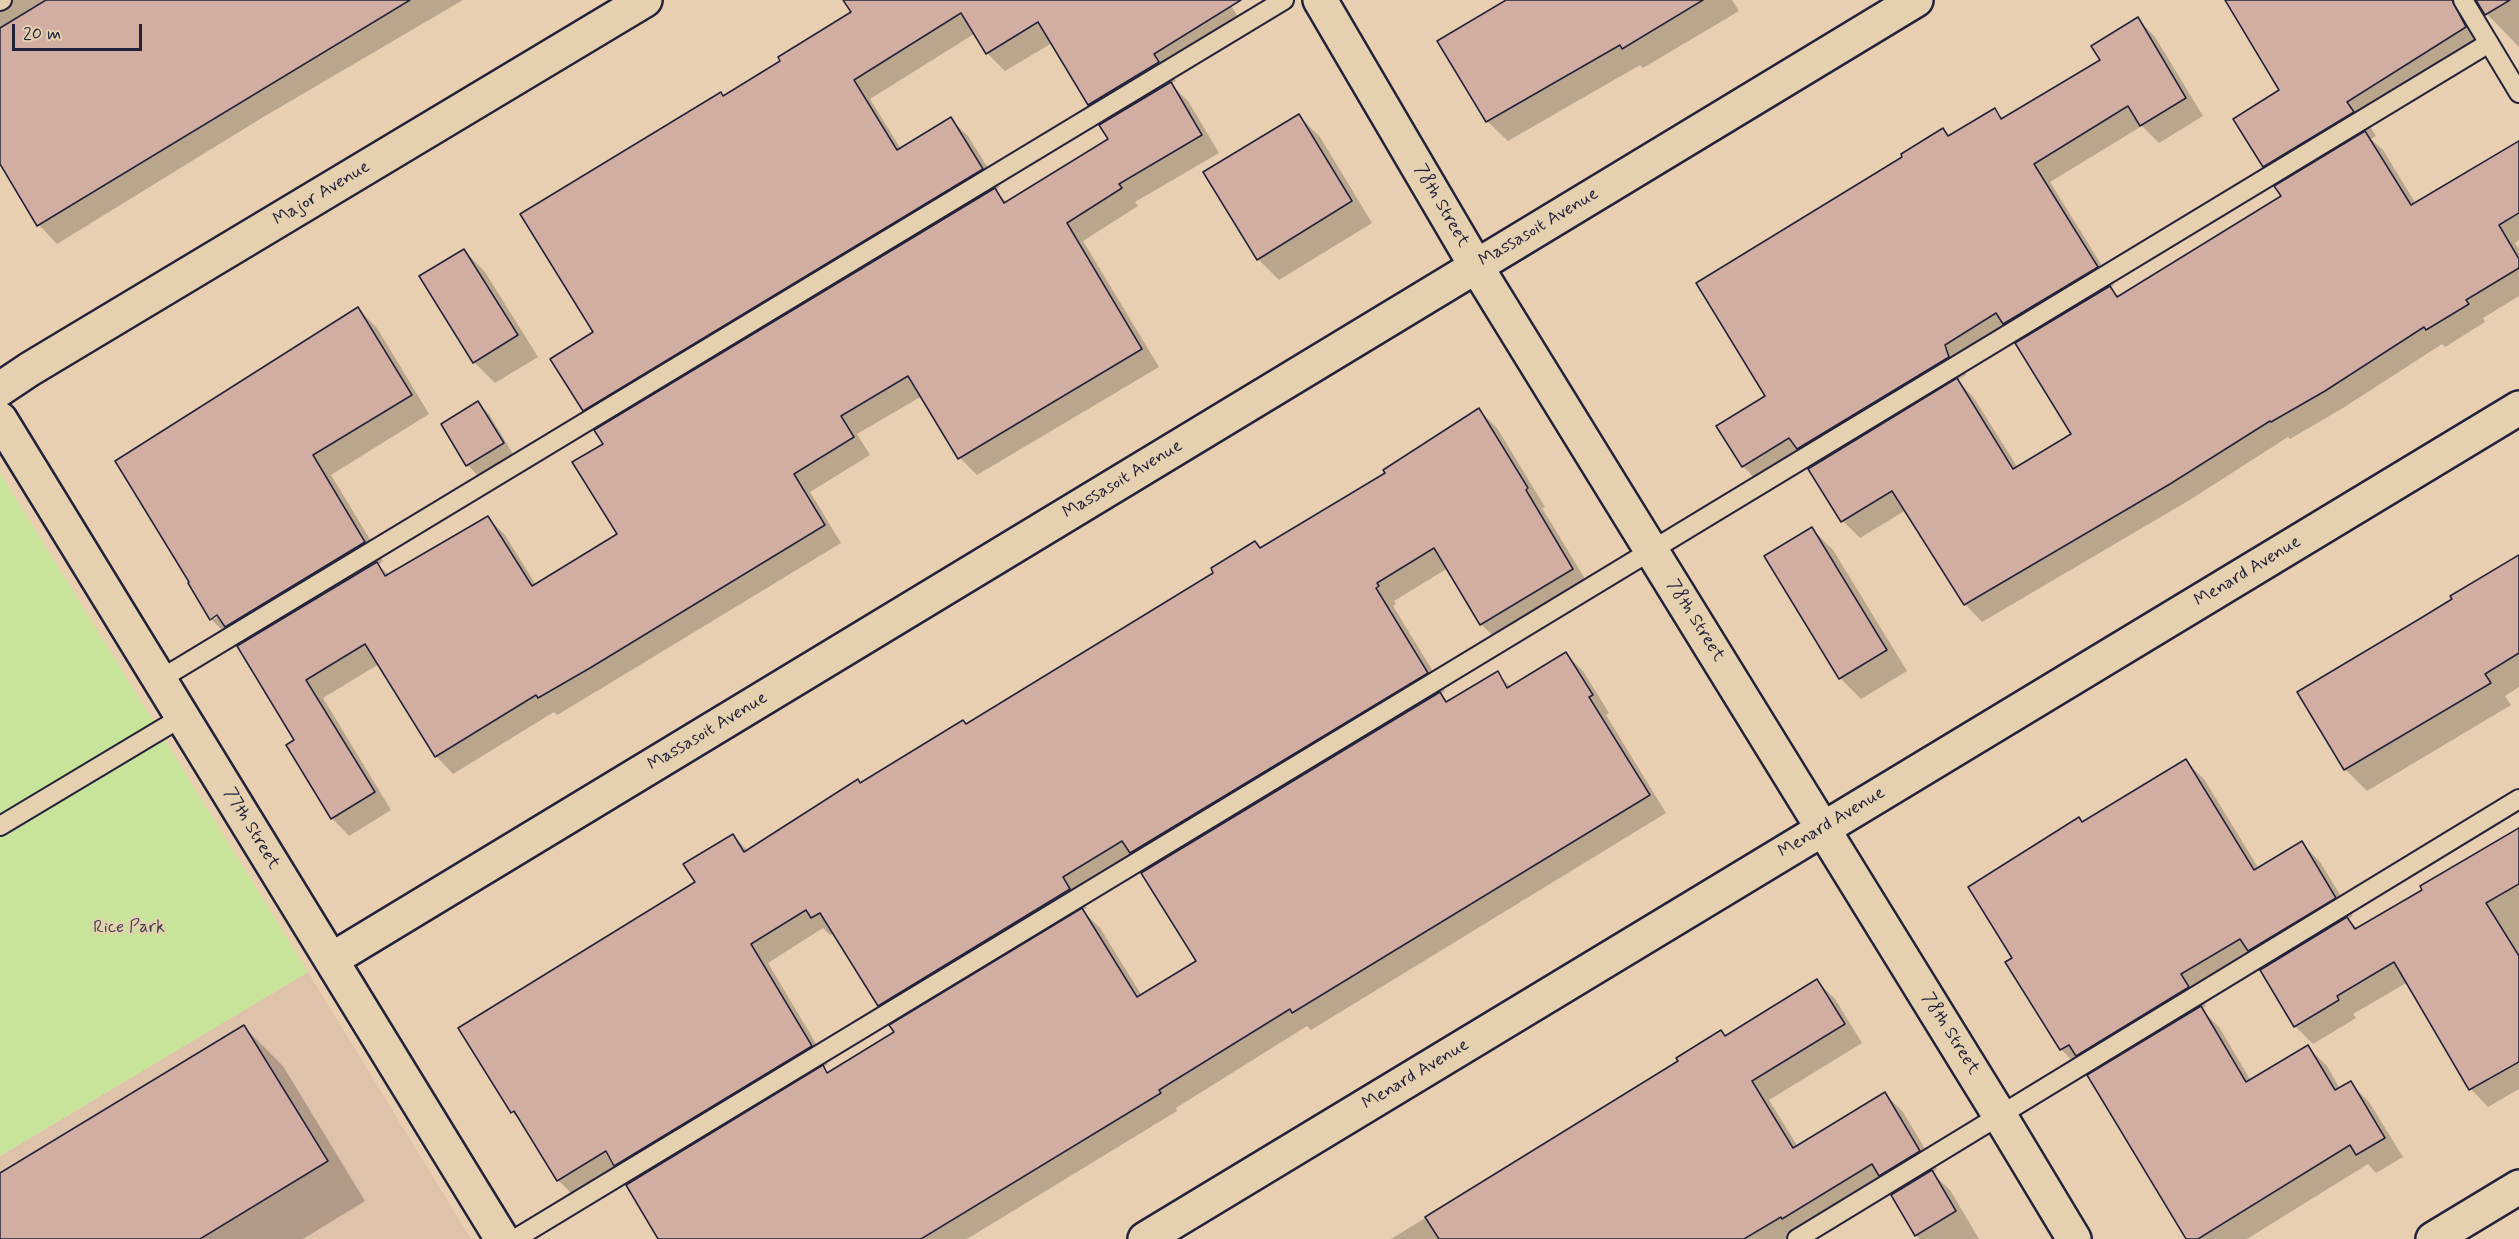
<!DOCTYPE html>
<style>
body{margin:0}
#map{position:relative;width:2519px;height:1239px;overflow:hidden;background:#e9cfb1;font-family:Mynerve,sans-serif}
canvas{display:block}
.scale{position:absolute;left:12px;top:24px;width:130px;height:27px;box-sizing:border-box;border:3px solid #22223b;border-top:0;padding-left:8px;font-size:18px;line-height:21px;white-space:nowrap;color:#22223b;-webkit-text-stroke:4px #e5d0af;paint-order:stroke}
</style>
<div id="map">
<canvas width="2519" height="1239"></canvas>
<div class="scale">20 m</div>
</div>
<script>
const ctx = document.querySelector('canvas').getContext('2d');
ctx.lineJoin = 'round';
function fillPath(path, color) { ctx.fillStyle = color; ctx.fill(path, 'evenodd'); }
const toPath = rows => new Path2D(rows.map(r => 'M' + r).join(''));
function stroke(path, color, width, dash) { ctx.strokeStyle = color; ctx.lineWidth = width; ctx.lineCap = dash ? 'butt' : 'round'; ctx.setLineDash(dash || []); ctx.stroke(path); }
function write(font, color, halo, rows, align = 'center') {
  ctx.font = font + ' Mynerve,sans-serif'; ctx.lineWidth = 4.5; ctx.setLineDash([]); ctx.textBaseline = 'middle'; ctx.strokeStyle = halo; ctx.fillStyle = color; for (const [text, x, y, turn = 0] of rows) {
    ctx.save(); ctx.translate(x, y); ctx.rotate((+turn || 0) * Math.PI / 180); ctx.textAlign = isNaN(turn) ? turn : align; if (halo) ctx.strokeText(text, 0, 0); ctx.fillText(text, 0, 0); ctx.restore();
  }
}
fillPath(toPath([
 [308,972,471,1239,0,1239,0,1156]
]), '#dec2aa');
fillPath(toPath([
 [0,473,308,972,0,1156]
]), '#c8e49b');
fillPath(toPath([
 [0,0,463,0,260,119,57,244,39,225,0,161],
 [845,0,1228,0,1244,27,1170,72,1176,81,1170,84,1188,101,1219,153,1135,202,1138,206,1083,241,1159,367,977,475,960,458,922,396,857,434,870,455,810,492,841,543,607,685,557,715,554,712,453,774,436,756,379,664,323,698,391,810,349,836,332,818,297,740,244,644,235,635,230,638,211,619,358,309,377,328,429,414,331,475,383,561,378,565,389,575,488,518,505,535,536,585,619,534,601,428,584,410,596,333,724,97,782,61,853,13],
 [974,34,987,53,1005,71,1052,43,1089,104,1107,122,1110,140,1007,203,995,190,1000,187,968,136,950,119,901,149,870,99],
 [225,613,214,619,214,615],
 [1514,0,1732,0,1739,11,1643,68,1640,65,1508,141,1488,122,1439,42],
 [2226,0,2519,0,2519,47,2485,12,2476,17,2488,51,2369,125,2376,136,2371,139,2383,150,2416,204,2519,146,2519,240,2515,243,2519,249,2519,296,2483,318,2485,322,2445,347,2442,344,2343,408,2290,439,2288,437,2188,501,1982,622,1965,604,1906,510,1860,538,1843,521,1815,466,1806,456,1760,484,1743,466,1767,396,1904,158,1943,130,1950,137,1995,110,2004,119,2102,60,2138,19,2155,37,2203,116,2159,143,2142,126,2050,182,2114,285,2110,288,2119,297,2283,197,2281,184,2264,166,2281,90],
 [2012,331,2022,341,2073,434,2018,468,1974,398,1957,380,1966,375,1962,363],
 [1299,116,1320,137,1372,223,1279,280,1258,259],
 [464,250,485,272,538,357,495,383,474,362],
 [478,403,489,414,513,454,478,476,468,465,443,425],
 [1479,410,1497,428,1545,507,1542,508,1590,587,1499,642,1481,624,1448,568,1394,601,1396,604,1393,606,1445,691,1440,694,1448,702,1497,673,1511,687,1566,654,1583,671,1609,713,1606,715,1666,813,1311,1030,1307,1026,1176,1108,1177,1111,967,1239,661,1239,633,1182,621,1170,576,1198,558,1180,524,1125,512,1112,733,835,748,851,967,726,1215,573,1255,543,1261,549,1387,473],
 [1138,860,1148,870,1198,962,1142,996,1100,928,1082,910,1087,908,1079,895],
 [823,928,830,935,834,933,879,1005,896,1023,896,1033,829,1073,823,1068,828,1064,768,963],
 [1812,529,1833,550,1907,671,1861,699,1840,678],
 [2519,556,2519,687,2505,696,2511,705,2367,791,2346,770,2299,693,2422,620],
 [2185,761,2204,779,2259,869,2302,843,2320,862,2353,916,2348,919,2358,929,2424,890,2422,887,2519,828,2519,1089,2488,1107,2471,1089,2408,982,2353,1014,2356,1018,2313,1044,2295,1026,2262,971,2267,968,2257,958,2199,993,2206,1006,2201,1009,2219,1027,2251,1081,2308,1047,2327,1066,2340,1089,2350,1083,2369,1102,2403,1157,2376,1173,2368,1164,2247,1239,2188,1239,2095,1073,2086,1064,2079,1068,2061,1049,2008,962,2014,958,2083,823],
 [1817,981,1835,999,1862,1043,1769,1100,1798,1147,1885,1094,1903,1112,1937,1169,1932,1173,1950,1190,1979,1239,1919,1239,1893,1196,1898,1193,1888,1183,1799,1239,1391,1239,1680,1061,1726,1037],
 [244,1027,283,1066,365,1201,303,1239,0,1239,0,1175]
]), '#0003');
const building = toPath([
 [46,0,410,0,37,226,0,164,0,28,46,0],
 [843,0,1241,0,1154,54,1159,62,1088,105,1038,22,986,54,961,13,854,80,897,150,951,117,983,169,583,411,550,359,593,332,520,214,721,92,723,96,780,61,778,57,851,12,843,0],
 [1506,0,1703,0,1622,49,1620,45,1486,122,1437,41,1506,0],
 [2225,0,2452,0,2466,27,2347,102,2354,112,2263,167,2233,119,2279,90,2225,0],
 [2476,0,2510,0,2485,15,2476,0],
 [2138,17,2186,98,2140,126,2128,106,2034,164,2098,267,2003,324,1996,313,1945,345,1949,357,1797,449,1789,438,1742,467,1716,426,1765,396,1696,283,1902,157,1901,154,1943,128,1948,136,1995,108,2001,119,2100,60,2091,46,2138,17],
 [1171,82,1202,135,1119,184,1122,188,1067,223,1142,349,958,459,908,376,841,416,854,437,794,474,825,525,590,668,538,698,536,695,435,757,365,644,306,680,375,792,331,819,286,745,294,740,237,646,377,562,385,576,488,516,532,586,617,534,572,462,603,444,594,430,995,188,1004,203,1108,139,1099,125,1171,82],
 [1299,114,1352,201,1257,260,1203,172,1299,114],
 [2365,131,2411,205,2519,141,2519,213,2499,225,2519,259,2519,268,2466,300,2469,304,2426,330,2424,327,2325,391,2271,422,2270,421,2170,484,1964,605,1892,491,1841,522,1808,469,1957,378,2013,469,2071,434,2015,343,2110,286,2117,297,2281,196,2274,186,2365,131],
 [464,249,518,335,473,363,419,276,464,249],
 [358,307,412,395,313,455,365,542,225,627,217,615,210,620,188,583,189,582,115,461,358,307],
 [478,401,504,443,466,466,441,424,478,401],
 [1479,408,1528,488,1526,490,1573,569,1480,625,1434,548,1377,583,1379,586,1376,588,1428,673,1130,853,1122,841,1063,877,1070,889,878,1006,820,913,811,918,806,910,751,944,812,1046,614,1166,606,1151,557,1181,514,1111,511,1113,458,1028,695,882,683,864,733,834,744,852,858,779,860,783,963,720,966,724,1213,573,1211,568,1255,541,1260,548,1385,473,1383,470,1479,408],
 [1812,527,1887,650,1839,679,1764,556,1812,527],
 [2519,555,2519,653,2485,674,2491,683,2344,770,2297,692,2421,618,2452,599,2450,596,2519,555],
 [1566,652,1593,695,1589,697,1650,795,1292,1013,1290,1009,1159,1090,1161,1093,921,1239,658,1239,626,1185,823,1065,827,1073,894,1032,889,1025,1082,908,1137,997,1196,961,1141,873,1440,692,1446,702,1498,671,1507,688,1566,652],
 [2186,759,2254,870,2302,841,2336,898,2248,951,2240,939,2181,974,2189,987,2076,1056,2069,1045,2060,1050,2005,962,2012,958,1968,887,2079,817,2082,822,2186,759],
 [2519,828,2519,884,2486,903,2519,956,2519,1062,2469,1090,2394,962,2337,996,2339,1000,2294,1027,2260,970,2347,917,2355,929,2422,890,2420,886,2519,828],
 [1817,979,1845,1024,1752,1081,1793,1148,1885,1092,1920,1151,1879,1176,1872,1164,1782,1219,1781,1217,1744,1239,1439,1239,1425,1217,1678,1061,1676,1058,1721,1030,1725,1036,1817,979],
 [2201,1006,2246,1082,2308,1045,2335,1090,2351,1081,2385,1138,2356,1155,2350,1145,2198,1239,2186,1239,2087,1075,2201,1006],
 [244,1025,328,1161,200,1239,0,1239,0,1173,244,1025],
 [1932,1170,1956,1211,1915,1236,1891,1195,1932,1170]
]);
fillPath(building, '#d1ada2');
stroke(building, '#22223b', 1.5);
const service = toPath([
 [2463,0,2519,93],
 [0,1,2,0],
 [159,680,1284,0],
 [0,826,182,717],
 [515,1239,2489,43],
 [1797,1239,2519,799]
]);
const minor = toPath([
 [1320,0,1476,266,2000,1116,2074,1239],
 [0,389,30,369,645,0],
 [0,419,502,1239],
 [331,960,1916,0],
 [1145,1239,2519,408],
 [2433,1239,2519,1187]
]);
stroke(service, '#22223b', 22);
stroke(minor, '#22223b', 38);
stroke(service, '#e5d0af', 18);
stroke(minor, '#e5d0af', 33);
write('18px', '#22223b', '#e5d0af', [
 ["Major Avenue",322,194,-31],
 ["78th Street",1441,206,60],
 ["Massasoit Avenue",1539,228,-31],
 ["Massasoit Avenue",1123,480,-31],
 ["Menard Avenue",2248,572,-31],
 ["78th Street",1695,621,58],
 ["Massasoit Avenue",708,732,-31],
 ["Menard Avenue",1832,823,-31],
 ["77th Street",251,829,59],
 ["78th Street",1950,1034,58],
 ["Menard Avenue",1416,1075,-31]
]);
write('18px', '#3b3f49', '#e5d0af', [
 ["Rice Park",129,928]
]);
</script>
